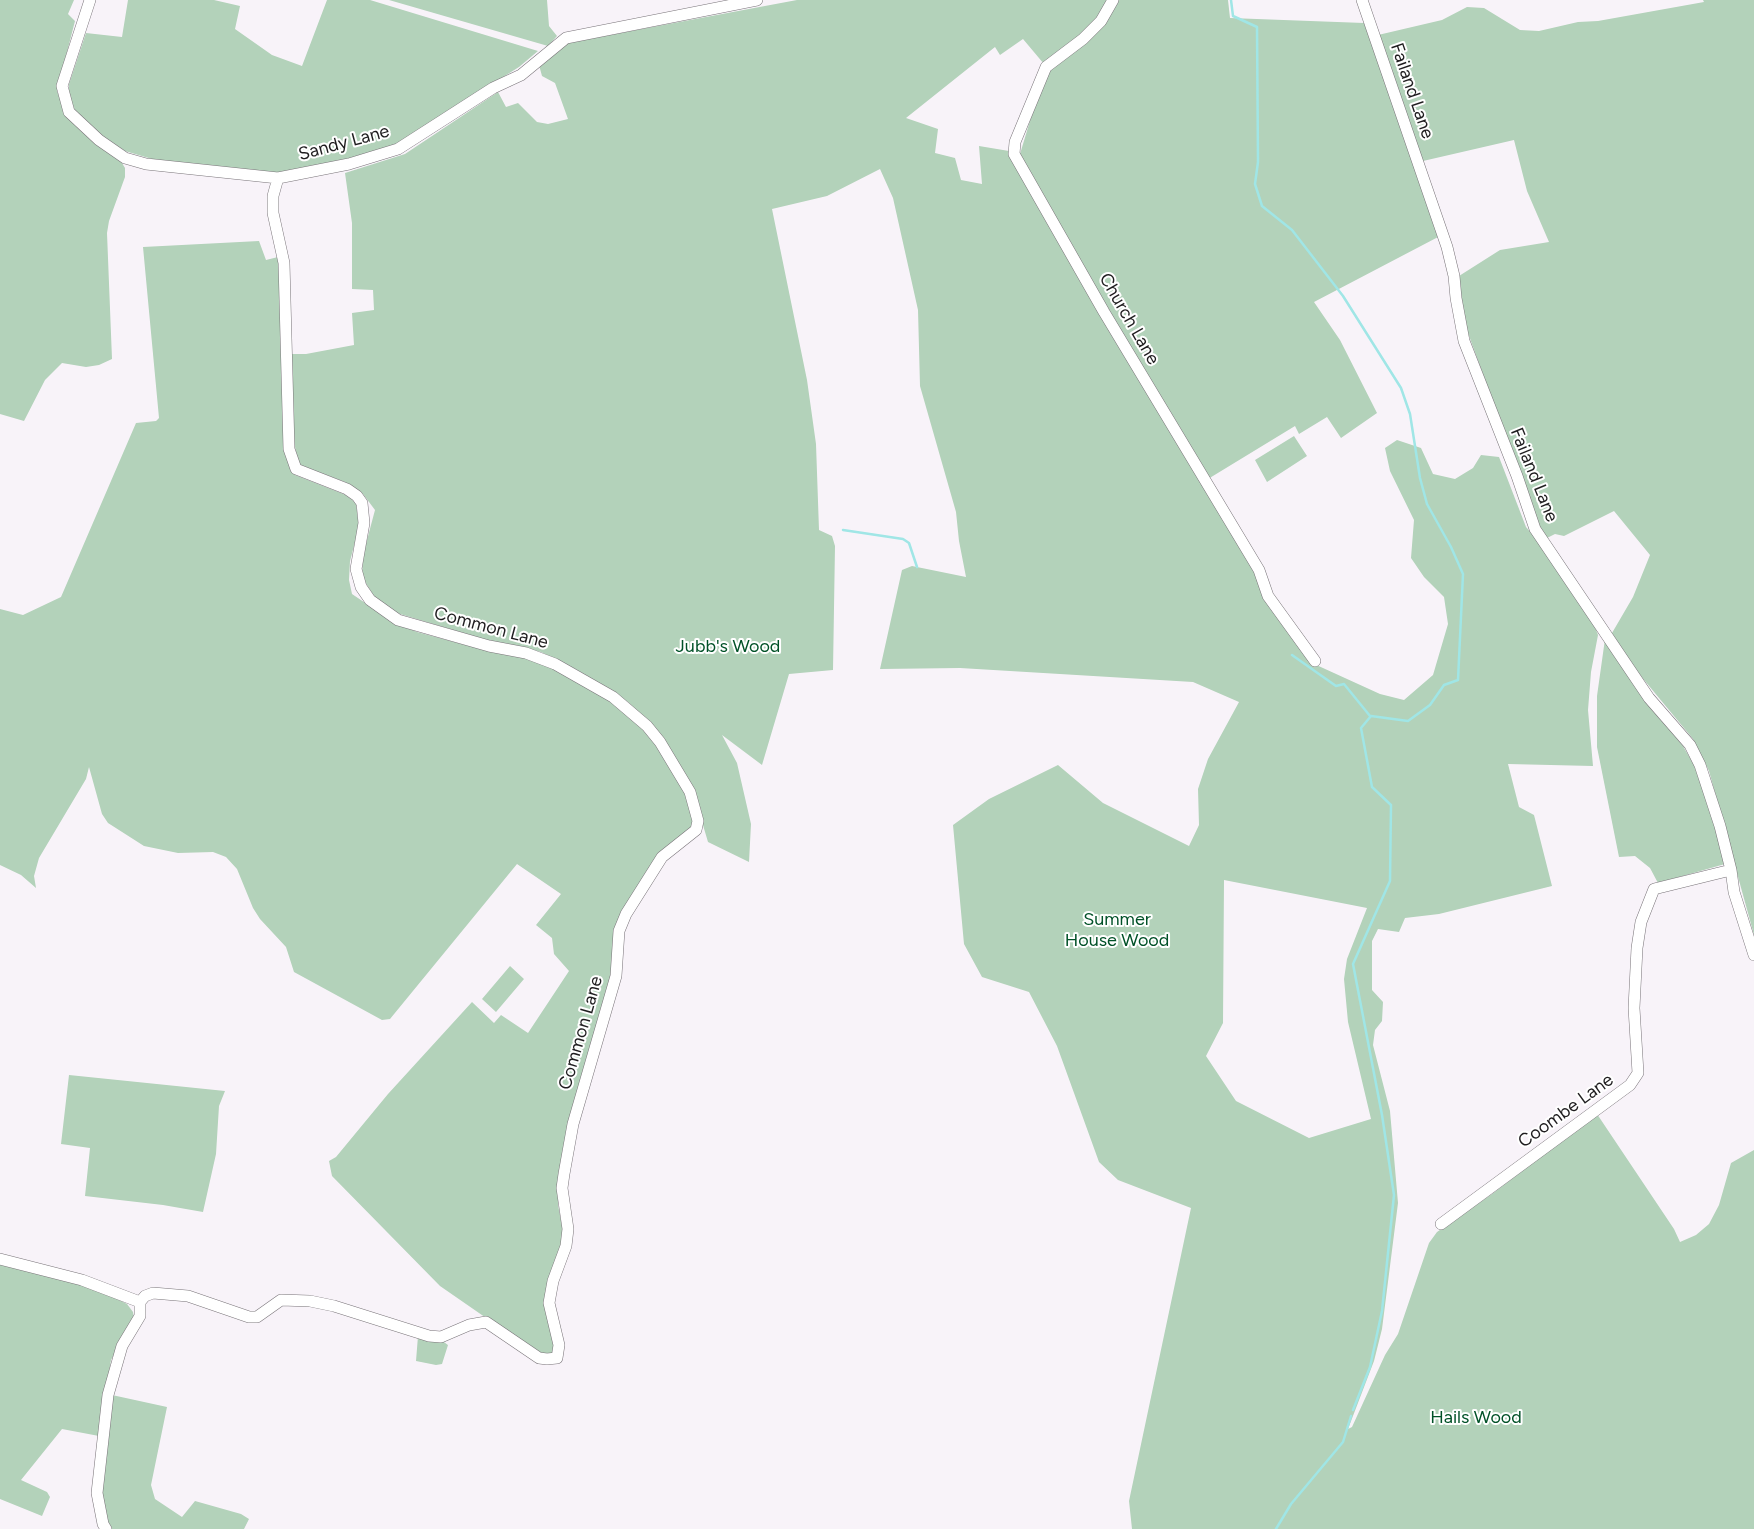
<!DOCTYPE html>
<style>
body{margin:0}
canvas{display:block;background:#f8f3f9}
</style>
<canvas width="1754" height="1529"></canvas>
<script>
const ctx = document.querySelector('canvas').getContext('2d');
ctx.lineJoin = 'round';
function fillPath(path, color) { ctx.fillStyle = color; ctx.fill(path, 'evenodd'); }
const toPath = rows => new Path2D(rows.map(r => 'M' + r).join(''));
function stroke(path, color, width, dash) { ctx.strokeStyle = color; ctx.lineWidth = width; ctx.lineCap = dash ? 'butt' : 'round'; ctx.setLineDash(dash || []); ctx.stroke(path); }
function write(font, color, halo, rows, align = 'center') {
  ctx.font = font + ' Figtree,sans-serif'; ctx.lineWidth = 4; ctx.setLineDash([]); ctx.textBaseline = 'middle'; ctx.strokeStyle = halo; ctx.fillStyle = color; for (const [text, x, y, turn = 0] of rows) {
    ctx.save(); ctx.translate(x, y); ctx.rotate((+turn || 0) * Math.PI / 180); ctx.textAlign = isNaN(turn) ? turn : align; if (halo) ctx.strokeText(text, 0, 0); ctx.fillText(text, 0, 0); ctx.restore();
  }
}
fillPath(toPath([
 [0,0,74,0,68,14,75,21,57,91,65,112,119,158,125,168,125,177,109,221,107,233,112,359,99,365,86,367,62,363,45,380,24,421,0,414],
 [128,0,214,0,240,6,235,29,272,55,302,66,327,0,370,0,538,51,519,67,392,147,348,161,276,174,152,159,125,151,102,136,76,113,69,96,69,84,86,33,122,37],
 [389,0,547,0,549,26,557,36,548,46],
 [797,0,1108,0,1093,24,1044,64,1023,39,1000,55,995,47,906,118,938,129,935,153,955,158,961,180,982,184,979,146,1009,151,1312,663,1380,694,1404,700,1433,675,1448,624,1444,597,1424,577,1411,558,1414,520,1390,471,1385,448,1397,440,1421,448,1433,474,1455,479,1473,468,1481,455,1499,457,1526,527,1539,542,1595,627,1598,635,1591,672,1588,710,1593,766,1508,764,1519,807,1534,815,1552,886,1439,914,1405,918,1399,932,1378,929,1372,941,1372,990,1383,1002,1382,1021,1375,1030,1373,1045,1390,1111,1398,1203,1382,1329,1374,1361,1348,1429,1352,1427,1385,1355,1398,1334,1429,1243,1437,1232,1492,1194,1597,1114,1674,1229,1680,1242,1696,1235,1709,1224,1719,1205,1731,1163,1754,1150,1754,1529,1132,1529,1129,1501,1191,1208,1118,1180,1099,1162,1057,1046,1029,992,982,977,964,944,953,825,989,799,1058,765,1103,803,1189,846,1199,825,1198,789,1208,759,1239,702,1193,682,960,668,880,669,902,570,912,566,966,577,959,541,956,512,920,386,918,310,893,198,880,169,827,196,772,209,807,380,816,444,819,530,832,536,835,546,833,670,789,674,762,765,722,735,737,763,751,824,749,862,708,842,692,788,653,726,628,702,577,670,541,652,483,639,400,614,384,606,374,596,362,577,363,555,375,510,363,494,345,482,299,465,293,438,289,354,306,354,354,345,352,313,374,310,373,290,352,289,352,223,345,173,405,154,498,92,506,107,518,103,537,122,548,124,568,119,555,83,542,76,539,65,567,43],
 [1224,880,1367,908,1347,959,1344,979,1348,1022,1371,1119,1309,1138,1236,1101,1206,1056,1223,1023],
 [1117,0,1228,0,1230,18,1364,23,1440,236,1314,302,1340,340,1377,413,1341,438,1327,417,1299,434,1295,426,1208,479,1116,327,1020,154,1036,101,1050,69],
 [1703,0,1754,0,1754,935,1709,771,1693,739,1635,669,1612,633,1633,597,1650,555,1614,511,1564,536,1555,534,1547,538,1537,523,1464,322,1459,276,1500,250,1549,242,1527,191,1514,140,1423,161,1378,35,1442,20,1467,7,1484,8,1520,30,1539,31,1578,22,1598,21,1704,2],
 [259,241,266,260,278,257,279,270,285,448,295,475,346,495,356,503,359,527,350,561,349,580,352,594,392,621,417,632,488,651,526,657,555,668,610,700,638,722,653,740,686,793,693,815,693,828,681,836,616,927,611,986,560,1186,558,1205,563,1230,562,1250,548,1283,555,1345,554,1352,551,1355,543,1355,518,1340,440,1286,332,1176,329,1161,336,1157,388,1094,472,1002,494,1023,501,1015,528,1033,569,971,554,954,552,938,536,925,561,894,517,864,390,1019,382,1020,294,972,286,947,260,919,253,908,237,869,226,857,213,852,178,853,144,846,108,823,102,814,89,767,86,779,39,858,34,876,36,888,21,875,0,865,0,609,23,615,61,597,136,423,156,421,159,418,143,247],
 [1294,436,1307,456,1267,482,1255,460],
 [1605,639,1645,698,1683,746,1694,765,1709,806,1725,864,1658,883,1650,868,1635,856,1619,857,1597,747,1597,696],
 [510,966,524,979,496,1012,482,999],
 [69,1075,225,1091,219,1106,216,1154,203,1212,163,1205,85,1196,90,1148,61,1144],
 [0,1261,102,1291,127,1304,133,1312,134,1319,111,1360,99,1436,62,1429,21,1480,47,1492,50,1497,42,1516,0,1499],
 [418,1336,441,1340,448,1345,442,1364,436,1365,416,1361],
 [112,1395,167,1407,151,1485,155,1499,182,1517,195,1501,241,1514,249,1519,244,1529,110,1529,100,1494]
]), '#b3d2ba');
stroke(toPath([
 [1231,0,1233,16,1257,27,1258,162,1255,184,1262,206,1292,230,1343,296,1401,388,1410,414,1420,478,1427,504,1451,547,1463,574,1458,680,1444,685,1430,705,1408,721,1371,716,1361,728,1372,787,1391,805,1390,881,1353,964,1382,1115,1394,1195,1382,1311,1370,1367,1353,1410],
 [843,530,903,539,909,543,917,567],
 [1292,655,1336,686,1344,684,1370,716],
 [1276,1529,1291,1504,1343,1442,1351,1416]
]), '#a0e6e6', 2.5);
const minor = toPath([
 [90,0,62,86,69,112,99,140,125,158,146,164,278,178,349,164,398,149,493,88,521,75,566,38,757,0],
 [1113,0,1101,21,1083,39,1046,67,1015,142,1014,154,1104,312,1259,570,1268,596,1315,661],
 [1362,0,1447,247,1454,276,1456,298,1464,341,1517,476,1535,529,1649,698,1690,745,1700,765,1720,826,1731,870,1734,892,1754,955],
 [1441,1224,1630,1085,1638,1073,1634,1008,1637,948,1641,922,1654,889,1731,870],
 [0,1259,82,1280,140,1302],
 [140,1302,145,1296,153,1293,188,1296,249,1317,257,1317,281,1300,310,1301,334,1306,429,1336,441,1337,469,1325,486,1322,539,1358,547,1359,557,1358,559,1345,549,1303,553,1281,566,1246,568,1229,562,1188,564,1174,573,1124,616,976,619,931,626,914,662,857,696,830,698,821,690,792,660,742,647,726,613,697,555,664,526,653,489,646,398,620,370,600,361,587,356,569,364,523,362,503,357,496,347,489,296,469,289,449,284,263,273,213,273,196,278,178],
 [106,1529,103,1524,97,1493,108,1395,122,1346,140,1316,140,1302]
]);
stroke(minor, '#797479', 12);
stroke(minor, '#fff', 11);
write('18px', '#1f1d1f', '#fff', [
 ["Failand Lane",1412,91,71],
 ["Sandy Lane",344,143,-15],
 ["Church Lane",1129,319,60],
 ["Failand Lane",1534,475,68],
 ["Common Lane",491,628,15],
 ["Common Lane",581,1033,-74],
 ["Coombe Lane",1566,1111,-36]
]);
write('18px', '#005127', '#fff', [
 ["Jubb's Wood",728,647],
 ["Summer",1117,920],
 ["House Wood",1117,941],
 ["Hails Wood",1476,1418]
]);
</script>
